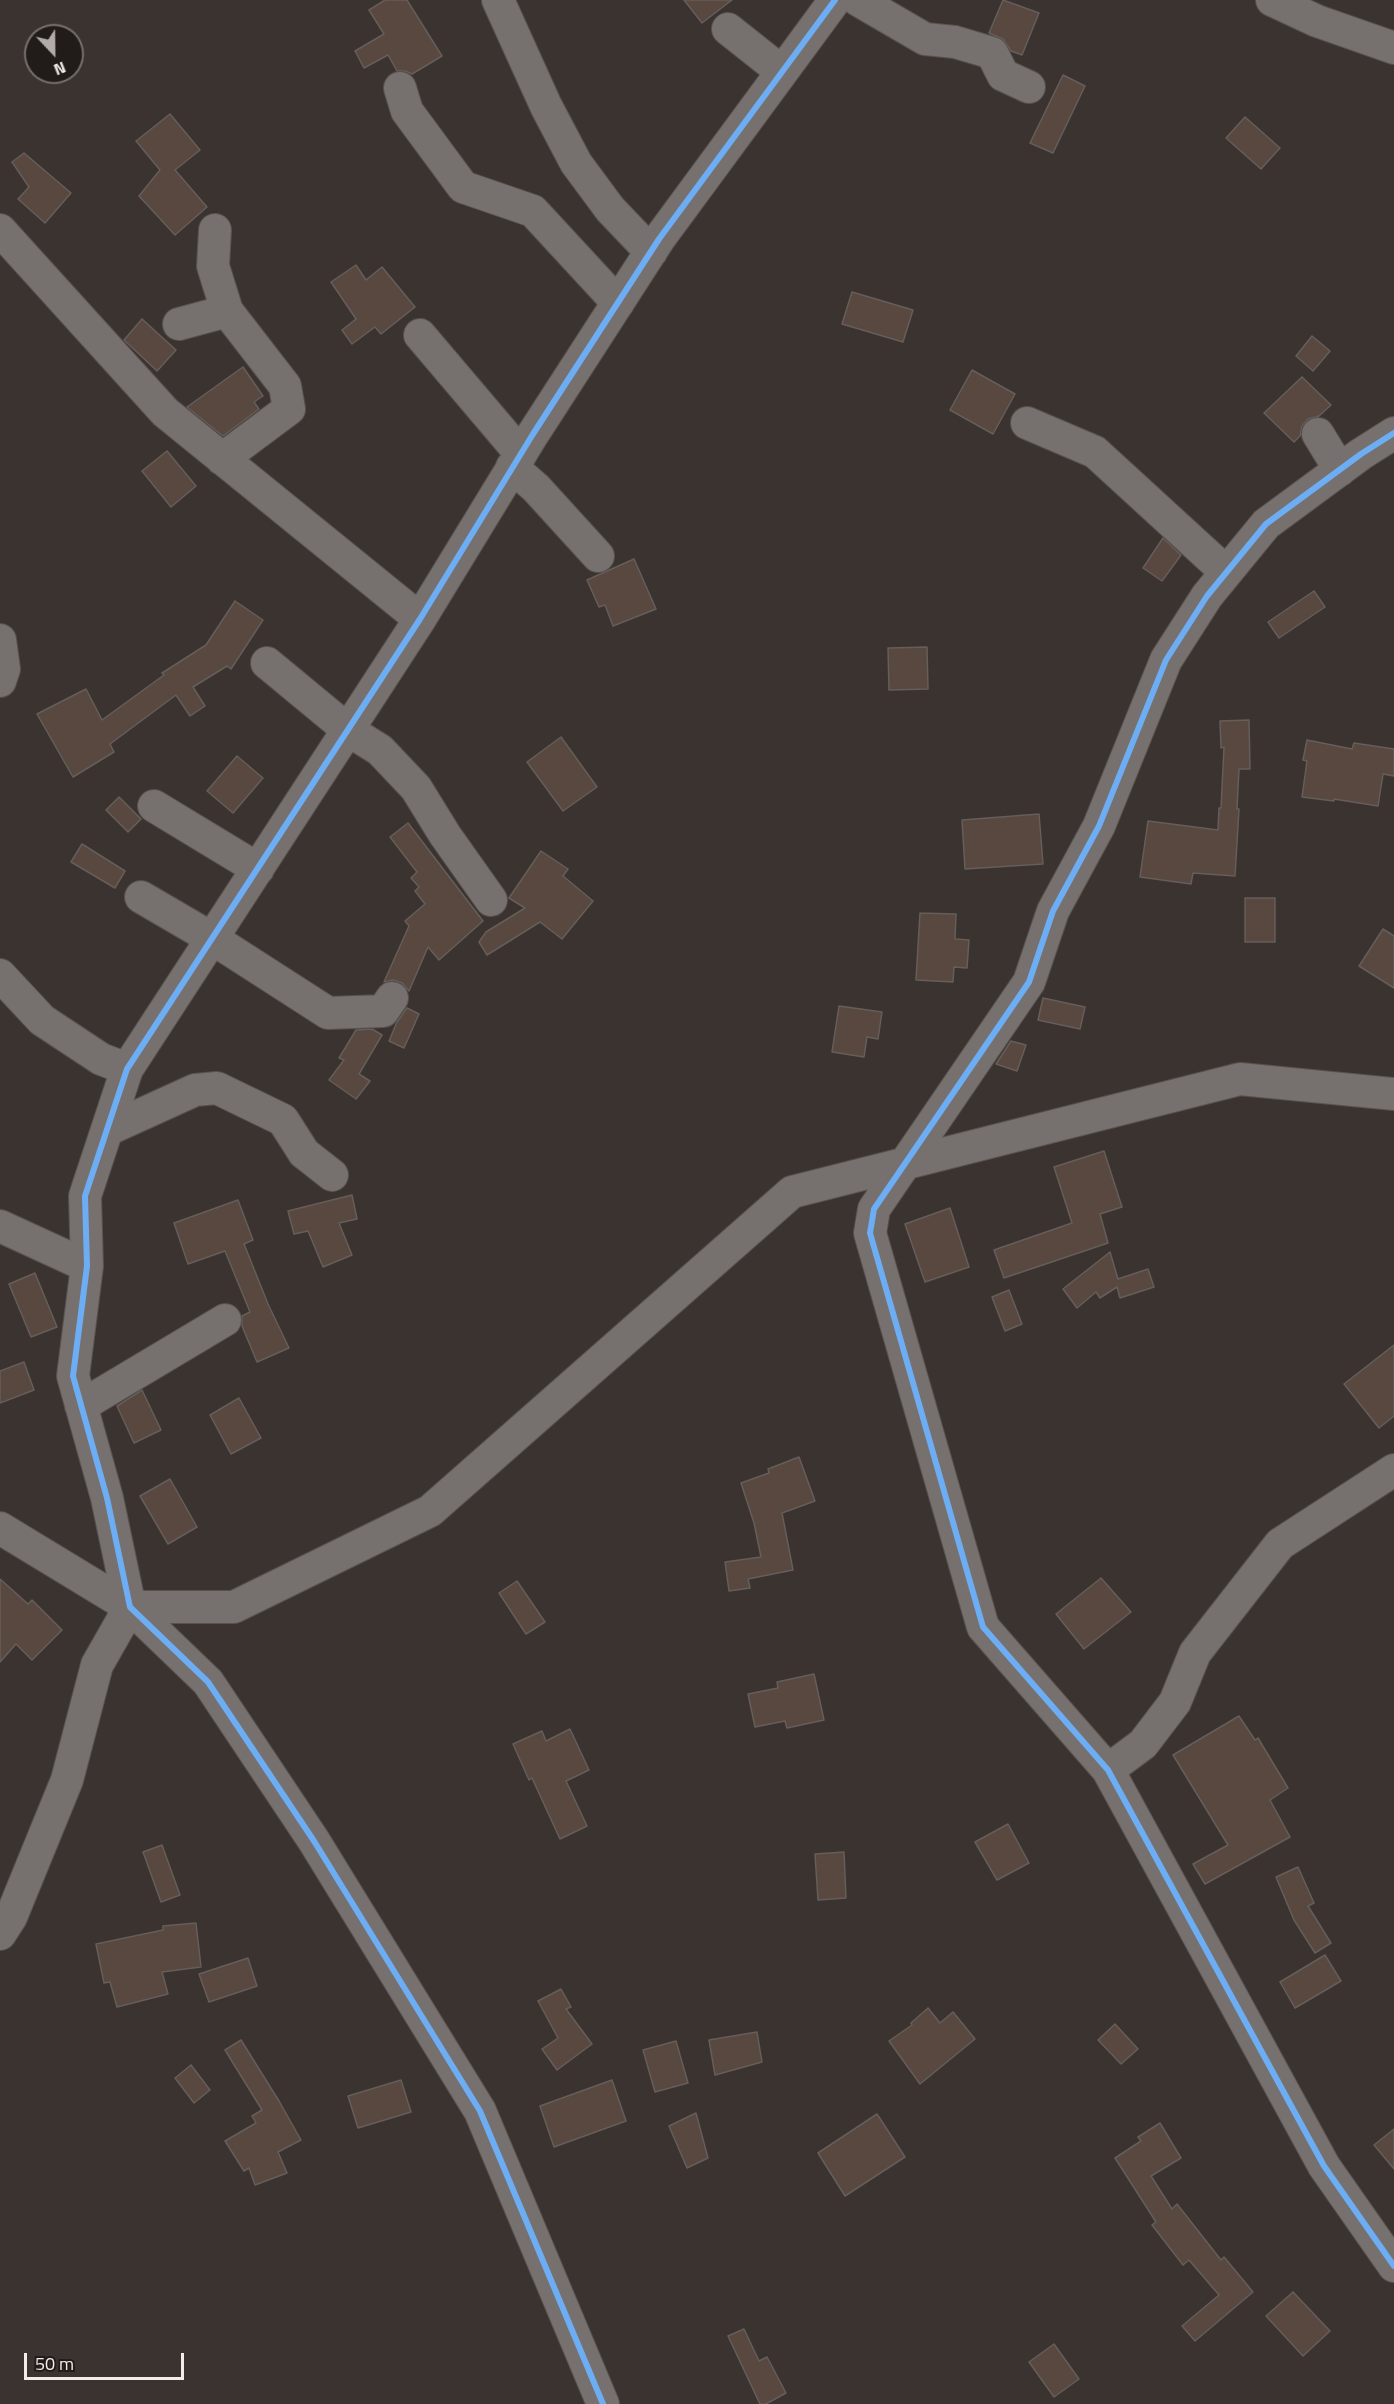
<!DOCTYPE html>
<style>
body{margin:0}
#map{position:relative;width:1394px;height:2404px;overflow:hidden;background:#3b3330;font-family:"Titillium Web",sans-serif}
canvas{display:block}
.north{position:absolute;left:24px;top:24px;width:60px;height:60px;box-sizing:border-box;background:#211b19;border:2px solid #756f6c;border-radius:50%;rotate:158deg;font-size:16px;font-weight:700;line-height:24px;text-align:center;color:#f4ece8}
.north::after{content:'';display:block;margin:auto;width:21px;height:27px;background:#b3aba8;clip-path:polygon(50% 0,100% 100%,50% 72%,0 100%)}
.scale{position:absolute;left:24px;top:2353px;width:160px;height:27px;box-sizing:border-box;border:3px solid #f4ece8;border-top:0;padding-left:8px;font-size:18px;line-height:21px;white-space:nowrap;color:#f4ece8;-webkit-text-stroke:4px #211b19;paint-order:stroke}
</style>
<div id="map">
<canvas width="1394" height="2404"></canvas>
<div class="north">N</div>
<div class="scale">50 m</div>
</div>
<script>
const ctx = document.querySelector('canvas').getContext('2d');
ctx.lineJoin = 'round';
function fillPath(path, color) { ctx.fillStyle = color; ctx.fill(path, 'evenodd'); }
const toPath = rows => new Path2D(rows.map(r => 'M' + r).join(''));
function stroke(path, color, width, dash) { ctx.strokeStyle = color; ctx.lineWidth = width; ctx.lineCap = dash ? 'butt' : 'round'; ctx.setLineDash(dash || []); ctx.stroke(path); }
const building = toPath([
 [385,0,407,0,442,56,412,74,405,71,397,71,388,55,364,68,355,51,384,34,369,10,385,0],
 [684,0,732,0,702,23,684,0],
 [1003,0,1039,13,1022,55,1011,51,1003,39,989,33,1003,0],
 [1063,75,1085,86,1053,153,1030,143,1063,75],
 [170,114,200,150,175,170,207,207,175,235,139,196,160,170,136,141,170,114],
 [1245,117,1280,148,1261,169,1226,138,1245,117],
 [24,153,71,193,45,223,18,199,29,187,12,162,24,153],
 [356,265,366,280,382,267,415,307,381,334,375,327,352,344,342,330,356,319,331,282,356,265],
 [852,292,913,310,903,342,842,324,852,292],
 [142,319,176,350,157,371,124,340,142,319],
 [1312,336,1330,351,1313,371,1296,356,1312,336],
 [243,367,263,396,254,402,259,409,223,436,187,407,243,367],
 [972,370,1015,394,993,434,950,410,972,370],
 [1302,377,1331,405,1319,416,1308,419,1302,426,1300,436,1294,442,1264,413,1302,377],
 [167,451,196,486,171,507,142,471,167,451],
 [1163,538,1181,555,1162,581,1143,568,1163,538],
 [634,559,656,609,613,626,605,605,599,607,587,580,634,559],
 [1314,591,1325,607,1279,638,1268,622,1314,591],
 [235,601,263,620,231,669,227,666,193,687,205,706,190,716,176,695,110,744,114,752,73,777,37,714,86,689,102,720,164,675,162,673,206,645,235,601],
 [927,647,928,689,889,690,888,648,927,647],
 [1249,720,1250,769,1239,769,1237,809,1239,809,1235,876,1193,873,1191,884,1140,877,1148,821,1218,830,1219,808,1221,808,1224,747,1221,748,1220,721,1249,720],
 [561,737,597,787,563,811,527,762,561,737],
 [1307,740,1352,749,1354,743,1394,749,1394,776,1383,774,1378,806,1334,799,1334,801,1302,797,1307,761,1303,760,1307,740],
 [237,756,263,778,233,813,207,791,237,756],
 [119,797,141,819,128,832,106,810,119,797],
 [1039,814,1043,864,965,869,962,820,1039,814],
 [408,823,483,921,439,960,428,947,409,991,402,983,393,980,384,982,409,926,405,921,425,904,415,891,419,887,411,878,417,872,390,837,408,823],
 [82,844,125,871,115,888,71,862,82,844],
 [541,851,568,869,563,876,593,901,562,939,540,922,487,955,479,942,486,932,525,908,509,898,541,851],
 [1245,898,1275,898,1275,942,1245,942,1245,898],
 [920,913,956,914,955,939,969,940,967,968,954,967,953,982,916,980,920,913],
 [1383,929,1394,936,1394,988,1359,966,1383,929],
 [1043,998,1085,1007,1080,1029,1038,1020,1043,998],
 [839,1006,882,1012,878,1039,867,1037,864,1057,832,1052,839,1006],
 [407,1008,419,1014,404,1048,389,1041,397,1022,407,1008],
 [372,1029,382,1035,359,1074,370,1081,356,1099,329,1080,344,1060,339,1058,356,1030,372,1029],
 [1011,1041,1026,1045,1017,1071,996,1064,1011,1041],
 [1104,1151,1122,1207,1100,1214,1108,1243,1004,1278,994,1250,1072,1223,1054,1167,1104,1151],
 [352,1195,357,1219,339,1223,352,1255,323,1267,308,1231,294,1234,288,1211,352,1195],
 [238,1200,253,1240,244,1244,268,1304,289,1348,257,1362,242,1326,242,1316,250,1312,225,1251,188,1264,174,1223,238,1200],
 [950,1208,969,1267,925,1282,905,1224,950,1208],
 [1110,1252,1118,1279,1148,1269,1154,1287,1120,1298,1117,1287,1100,1298,1096,1292,1077,1308,1063,1289,1110,1252],
 [35,1273,57,1327,31,1337,9,1284,35,1273],
 [1009,1290,1022,1324,1005,1331,992,1297,1009,1290],
 [1394,1345,1394,1416,1379,1428,1344,1384,1394,1345],
 [24,1362,34,1390,0,1403,0,1371,24,1362],
 [142,1390,161,1430,134,1443,117,1406,142,1390],
 [239,1398,261,1438,231,1454,210,1415,239,1398],
 [799,1457,815,1501,782,1513,793,1570,748,1579,750,1588,729,1591,725,1562,761,1557,754,1523,741,1483,769,1473,768,1469,799,1457],
 [170,1479,197,1527,168,1544,140,1496,170,1479],
 [1101,1578,1131,1612,1084,1649,1056,1614,1101,1578],
 [0,1579,28,1604,32,1600,62,1630,32,1660,16,1644,0,1662,0,1579],
 [517,1581,545,1622,526,1634,499,1593,517,1581],
 [814,1674,824,1720,787,1728,785,1721,755,1727,748,1694,778,1688,777,1682,814,1674],
 [1239,1716,1255,1740,1258,1738,1288,1788,1270,1800,1290,1837,1205,1884,1193,1864,1228,1845,1173,1755,1239,1716],
 [570,1729,589,1770,566,1781,587,1826,560,1839,532,1778,529,1780,513,1744,542,1731,546,1741,570,1729],
 [1008,1824,1029,1863,997,1880,975,1842,1008,1824],
 [162,1845,180,1895,161,1902,143,1852,162,1845],
 [844,1852,846,1898,818,1900,815,1854,844,1852],
 [1298,1867,1314,1903,1308,1906,1331,1943,1315,1953,1294,1920,1276,1877,1298,1867],
 [196,1923,201,1967,162,1972,168,1994,117,2007,110,1982,104,1983,96,1944,163,1930,163,1926,196,1923],
 [1325,1955,1341,1981,1295,2008,1280,1982,1325,1955],
 [248,1958,257,1986,209,2002,199,1974,248,1958],
 [561,1989,571,2007,566,2009,592,2044,557,2070,542,2049,558,2038,538,2001,561,1989],
 [928,2008,940,2023,953,2012,975,2039,920,2084,889,2041,912,2025,911,2023,928,2008],
 [1115,2024,1138,2049,1121,2064,1098,2040,1115,2024],
 [757,2032,762,2062,715,2075,709,2040,757,2032],
 [241,2040,279,2101,301,2140,278,2152,287,2173,255,2185,249,2168,244,2171,225,2141,256,2123,252,2116,262,2110,225,2050,241,2040],
 [676,2041,688,2083,655,2092,643,2050,676,2041],
 [191,2065,210,2090,194,2103,175,2078,191,2065],
 [401,2080,411,2112,358,2128,348,2096,401,2080],
 [612,2080,626,2121,554,2147,540,2106,612,2080],
 [696,2113,708,2158,687,2168,669,2126,696,2113],
 [877,2114,905,2157,845,2196,818,2153,877,2114],
 [1160,2123,1181,2158,1151,2176,1172,2209,1177,2204,1221,2260,1224,2257,1253,2292,1195,2341,1182,2326,1219,2295,1189,2260,1183,2265,1152,2225,1156,2222,1115,2158,1141,2141,1138,2137,1160,2123],
 [1394,2129,1394,2169,1374,2145,1394,2129],
 [1293,2292,1330,2331,1303,2356,1266,2316,1293,2292],
 [744,2329,759,2361,767,2357,786,2393,766,2404,760,2404,728,2336,744,2329],
 [1054,2344,1079,2379,1054,2397,1029,2362,1054,2344]
]);
fillPath(building, '#58483f');
stroke(building, '#655e5b', 1.5);
const minor = toPath([
 [498,0,546,106,576,163,610,209,651,252],
 [858,0,925,39,955,42,992,53,1003,75,1029,87],
 [1272,0,1317,21,1394,48],
 [728,29,781,71],
 [400,88,407,111,463,187,533,211,618,303],
 [0,230,165,412,420,619],
 [215,230,213,266,227,311,285,386,289,409,222,459],
 [179,324,227,311],
 [420,335,521,454],
 [1027,423,1095,452,1226,572],
 [1394,433,1361,454,1266,524,1207,596,1166,660,1099,826,1053,911,1029,982,874,1209,870,1233,983,1627,1108,1770,1324,2166,1394,2266],
 [1318,434,1340,470],
 [512,467,536,488,598,556],
 [0,640,4,669,0,681],
 [267,663,348,730,380,750,416,788,445,835,491,900],
 [154,806,258,869],
 [141,897,213,939,328,1013,383,1011,392,998],
 [0,975,42,1020,101,1059,127,1069],
 [107,1130,195,1090,217,1088,283,1120,304,1153,332,1175],
 [0,1226,87,1266],
 [81,1406,225,1320],
 [0,1528,130,1607,234,1607,430,1511,792,1192,1240,1079,1394,1094],
 [1108,1770,1143,1744,1175,1702,1195,1653,1280,1544,1394,1470],
 [0,1934,11,1917,67,1780,97,1665,130,1607],
 [603,2404,480,2111,314,1841,208,1682,130,1607,107,1498,73,1376,87,1266,85,1196,127,1069,420,619,533,434,659,239,835,0]
]);
stroke(minor, '#58524f', 34);
stroke(minor, '#76706e', 32);
stroke(toPath([
 [1394,433,1361,454,1266,524,1207,596,1166,660,1099,826,1053,911,1029,982,874,1209,870,1233,983,1627,1108,1770,1324,2166,1394,2266],
 [603,2404,480,2111,314,1841,208,1682,130,1607,107,1498,73,1376,87,1266,85,1196,127,1069,420,619,533,434,659,239,835,0]
]), '#6dadf4', 6);
</script>
